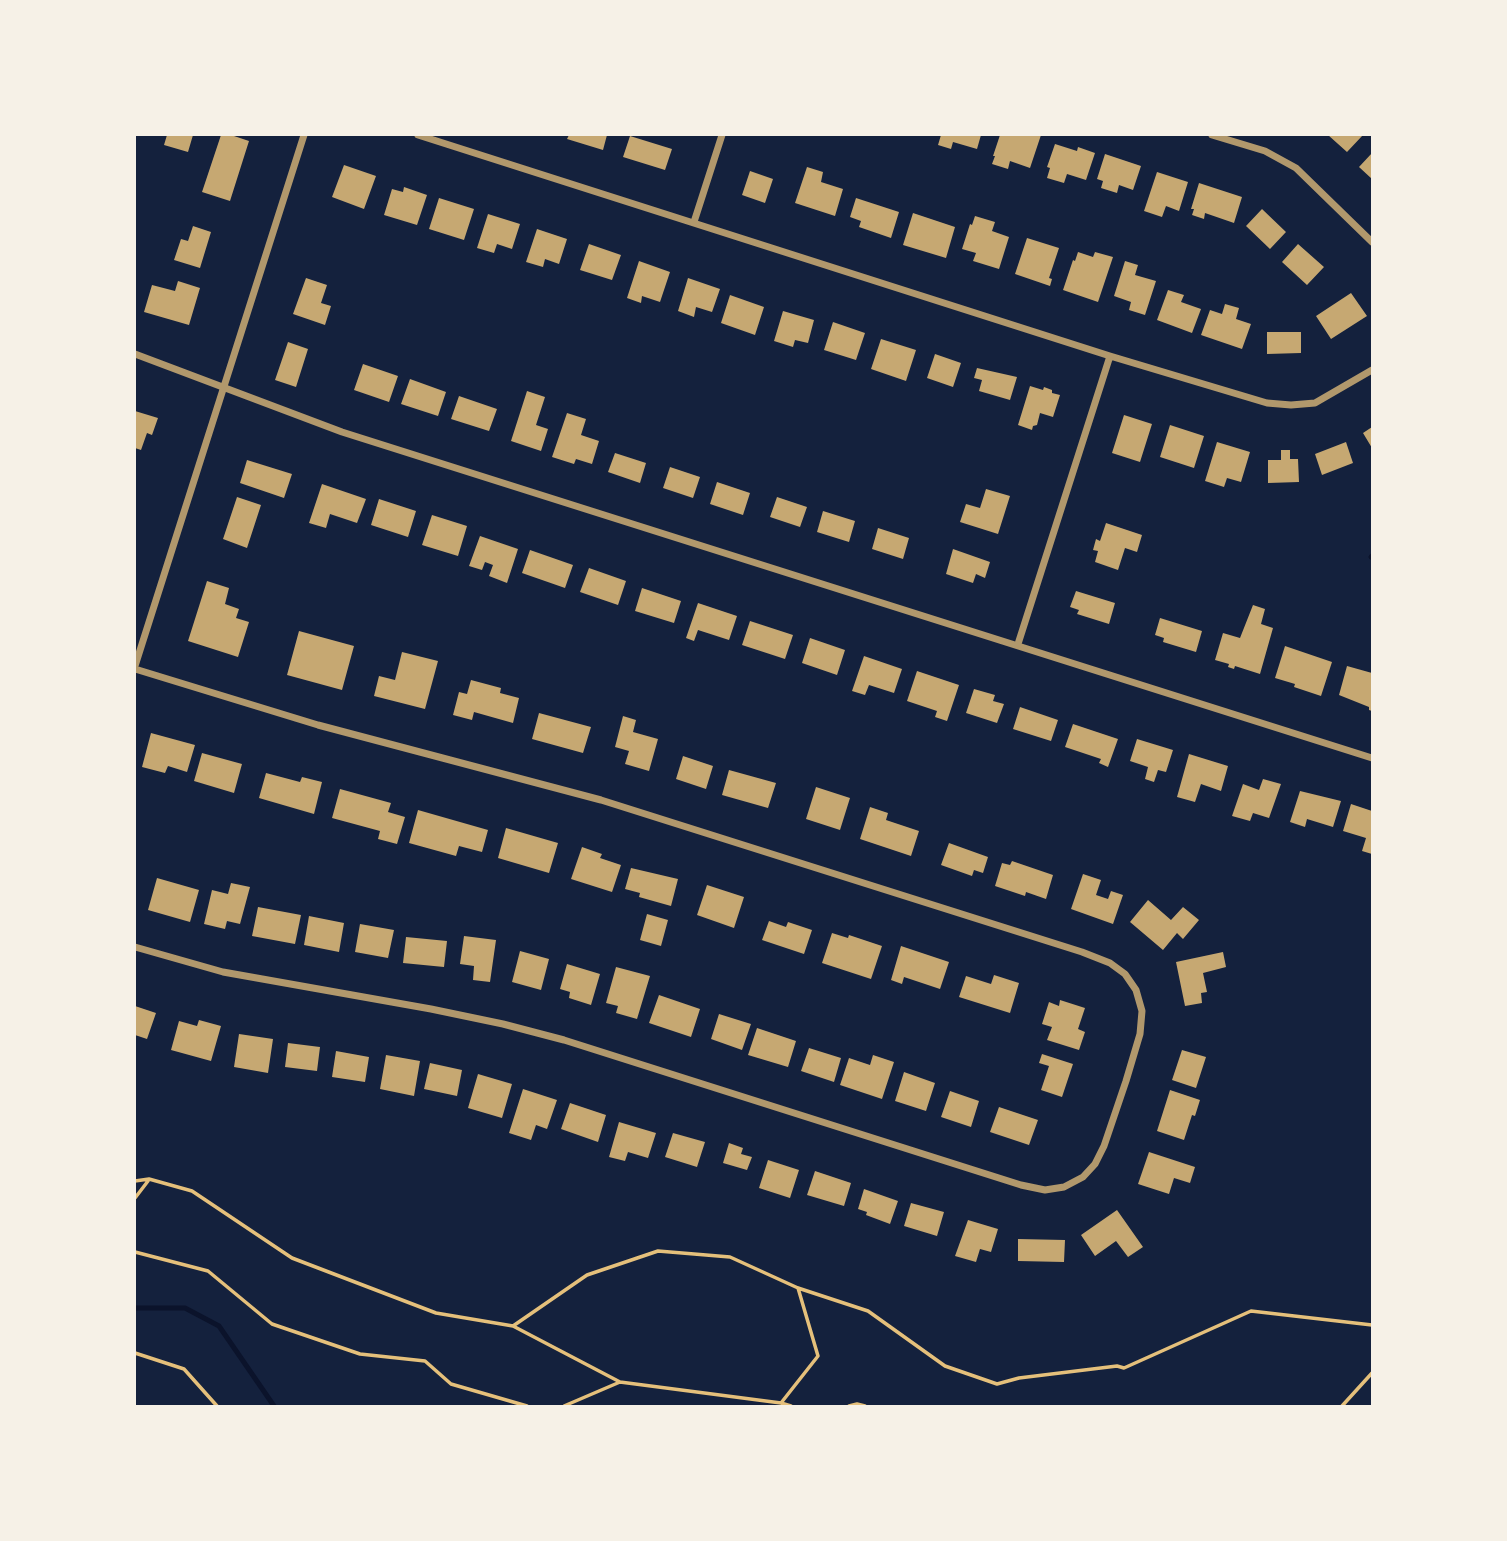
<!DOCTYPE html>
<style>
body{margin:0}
#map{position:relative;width:1507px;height:1541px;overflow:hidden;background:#14213d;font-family:Jost,sans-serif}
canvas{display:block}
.frame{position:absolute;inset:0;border:136px solid #f6f1e7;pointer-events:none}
</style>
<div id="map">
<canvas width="1507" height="1541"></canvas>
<div class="frame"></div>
</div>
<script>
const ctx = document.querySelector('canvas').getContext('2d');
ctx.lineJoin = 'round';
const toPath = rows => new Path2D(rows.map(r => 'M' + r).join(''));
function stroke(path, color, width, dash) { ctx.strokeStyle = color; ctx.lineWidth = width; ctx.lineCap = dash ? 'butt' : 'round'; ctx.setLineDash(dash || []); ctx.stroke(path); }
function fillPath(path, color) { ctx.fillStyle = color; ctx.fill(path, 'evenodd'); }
stroke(toPath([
 [1371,557,1372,556],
 [135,1308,185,1308,219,1326,274,1406]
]), '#0b132b', 5);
fillPath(toPath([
 [167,135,193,135,188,152,164,145],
 [221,135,231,135,249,141,230,201,202,192],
 [569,135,607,135,603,150,567,139],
 [941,135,981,135,977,149,953,142,951,149,938,145],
 [1000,135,1041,135,1030,168,1010,161,1008,169,992,164,995,156,993,156],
 [1328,135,1363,135,1347,152],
 [630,136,672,149,665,170,623,157],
 [1055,144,1077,151,1078,147,1095,153,1086,180,1067,174,1064,183,1047,178,1050,168,1047,167],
 [1372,153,1372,179,1359,167],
 [1105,154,1141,166,1133,190,1119,185,1117,193,1101,188,1103,181,1097,179],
 [344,165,376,176,364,209,332,197],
 [807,167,823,172,821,182,843,189,835,216,795,203],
 [750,171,773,179,765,203,742,195],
 [1157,172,1188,182,1179,211,1166,206,1162,217,1144,211],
 [1199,183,1242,197,1234,223,1205,213,1204,219,1192,215,1194,209,1191,209],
 [404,187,427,195,417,225,384,215,392,189,403,192],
 [439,198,474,209,464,240,429,229],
 [856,198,899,212,891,238,859,227,861,221,850,217],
 [1262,209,1286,232,1270,249,1246,226],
 [913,213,955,227,946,258,903,245],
 [488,214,520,224,512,249,497,244,494,253,477,248],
 [975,216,995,222,992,231,1009,237,999,269,973,261,976,253,962,249,970,224,972,225],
 [193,226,211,232,200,268,174,260,181,239,188,241],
 [537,229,567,239,559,264,545,259,543,267,526,262],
 [1027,238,1059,248,1049,278,1052,279,1050,286,1015,274],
 [589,244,621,255,612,280,580,270],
 [1298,244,1324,267,1307,285,1282,262],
 [1078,252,1093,257,1095,252,1113,257,1098,302,1063,290,1073,260,1075,261],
 [639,261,670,272,660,302,642,296,641,303,627,298],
 [1125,261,1138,265,1135,275,1156,281,1145,315,1129,310,1131,302,1114,296],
 [306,278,327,285,321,303,331,306,325,325,293,314],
 [688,278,720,289,712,312,696,307,694,317,678,311],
 [178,281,200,288,189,325,144,312,152,285,175,291],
 [1168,290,1184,295,1181,302,1201,309,1192,333,1157,320],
 [1351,293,1367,316,1331,339,1316,316],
 [730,295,764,307,755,335,721,323],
 [1225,304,1239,308,1236,319,1251,324,1242,349,1201,335,1210,310,1222,314],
 [783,311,814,320,808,343,795,340,793,347,774,341],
 [833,322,865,333,856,360,824,350],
 [1267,332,1301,332,1301,353,1267,354],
 [881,339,916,350,906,381,871,369],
 [288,342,308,349,296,387,275,380],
 [935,354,961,363,953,387,927,378],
 [363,364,398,376,389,402,354,390],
 [977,368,1017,377,1010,400,979,391,982,380,974,378],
 [410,379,446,392,438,416,401,404],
 [1030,386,1043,390,1044,387,1052,390,1052,393,1060,395,1053,417,1040,413,1037,425,1033,426,1032,430,1018,425],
 [527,391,545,397,536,425,548,429,541,451,511,441],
 [459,396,497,409,489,431,451,419],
 [135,411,158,418,152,435,147,433,141,450,135,448],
 [567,413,586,419,581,435,599,441,592,464,576,459,574,464,552,457],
 [1124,415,1152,424,1140,462,1112,453],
 [1170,425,1204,436,1194,468,1160,457],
 [1372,427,1372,448,1363,433],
 [1217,442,1250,452,1241,482,1227,478,1224,487,1205,481],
 [1346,442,1353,463,1322,475,1315,454],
 [1281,450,1290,450,1290,459,1298,459,1299,482,1268,483,1268,460,1281,460],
 [615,453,646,463,640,483,608,472],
 [247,460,292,474,284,498,240,483],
 [670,467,700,477,693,498,663,488],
 [717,482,750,493,743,515,710,504],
 [322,484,366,499,357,523,330,514,326,528,309,523],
 [986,489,1010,496,998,534,960,522,966,504,980,508],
 [237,497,261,505,247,548,223,539],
 [777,497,807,507,800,527,770,517],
 [379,499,416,511,408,537,371,525],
 [823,511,855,521,849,542,817,532],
 [432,515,467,526,458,556,422,545],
 [1106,523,1142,535,1137,552,1125,548,1118,570,1095,562,1098,551,1093,550,1096,539,1100,541],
 [878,528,909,538,903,559,872,549],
 [480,536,518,549,507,583,489,576,493,565,485,562,482,570,469,566],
 [953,549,990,562,985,578,976,574,973,583,946,574],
 [530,550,573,565,565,588,522,573],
 [589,568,626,581,618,605,580,592],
 [207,581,229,588,225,604,239,609,236,618,249,622,238,657,188,641],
 [642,588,681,601,674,623,635,611],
 [1076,591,1115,603,1109,624,1077,614,1079,610,1070,607],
 [698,603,737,616,729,640,698,630,694,641,686,638],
 [1253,605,1265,609,1261,624,1273,628,1260,674,1235,666,1234,669,1228,667,1229,664,1215,660,1223,633,1240,638],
 [1160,618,1202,631,1196,652,1163,642,1164,638,1155,635],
 [750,621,793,635,785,659,742,645],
 [299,631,354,646,342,690,287,675],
 [810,638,845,650,837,675,802,663],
 [1285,646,1332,662,1321,696,1294,687,1295,684,1275,678],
 [402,652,438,661,425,709,374,696,379,676,395,680],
 [864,656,902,669,894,693,869,685,865,695,852,691],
 [1347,666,1372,673,1372,711,1369,710,1369,707,1339,695],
 [917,671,959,685,947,721,935,717,937,711,907,701],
 [471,680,501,688,500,693,519,698,513,723,474,712,472,720,453,715,459,692,467,694],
 [974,689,995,695,993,701,1004,704,997,723,966,713],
 [1020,707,1058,720,1051,741,1013,729],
 [539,713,591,727,583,753,532,739],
 [623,716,636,720,633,732,658,739,649,771,625,764,629,751,615,747],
 [1073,724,1118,739,1108,767,1099,763,1101,759,1065,747],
 [151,733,195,745,187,772,168,766,165,773,142,767],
 [1137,739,1173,750,1166,772,1158,770,1154,782,1145,779,1148,767,1130,761],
 [202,753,242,764,234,793,194,781],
 [1189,754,1228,766,1221,791,1201,784,1195,802,1177,797],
 [683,756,713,766,706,789,676,779],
 [729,770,776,783,768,808,722,795],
 [266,773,300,782,302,777,322,782,314,814,259,798],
 [1263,779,1281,784,1269,818,1253,813,1250,821,1232,816,1243,784,1259,790],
 [816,787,850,798,840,830,806,819],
 [340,789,391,803,388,812,405,817,397,844,378,839,380,831,332,818],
 [1300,791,1341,801,1333,827,1307,819,1305,827,1290,822],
 [1351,804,1372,811,1372,854,1362,851,1366,838,1343,831],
 [870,807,888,813,886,820,919,831,911,856,860,839],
 [418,810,488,830,482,852,459,846,456,856,409,843],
 [506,828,558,843,549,873,498,858],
 [949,843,988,857,983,873,974,870,972,876,941,865],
 [582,847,602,854,600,858,621,865,612,892,571,879],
 [1012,861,1053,875,1046,899,1026,892,1025,896,995,886,1002,863,1010,865],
 [631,868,678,879,671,906,639,897,640,893,625,889],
 [1083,874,1101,880,1096,895,1108,899,1111,891,1123,895,1113,924,1071,909],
 [157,878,199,890,190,922,148,910],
 [231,883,250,887,240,924,227,921,225,929,204,924,212,890,228,894],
 [707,885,744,897,734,928,697,915],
 [1148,900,1171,920,1183,907,1199,920,1183,939,1177,933,1163,950,1130,922],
 [258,907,301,915,295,944,252,936],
 [647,914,668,920,661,946,640,940],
 [309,916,344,923,339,952,304,945],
 [769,921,786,927,788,922,812,930,804,954,762,940],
 [360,924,394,930,388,958,355,952],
 [832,933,848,938,849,935,882,946,871,979,822,963],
 [464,936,496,940,490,982,473,980,474,966,460,964],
 [406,937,447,941,444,967,403,963],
 [901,946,949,962,940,989,904,977,902,984,891,980],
 [520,951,549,959,541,990,512,982],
 [1223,952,1226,967,1203,973,1207,992,1201,993,1202,1003,1185,1006,1176,962],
 [567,964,600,974,591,1005,569,998,570,992,560,989],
 [616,967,650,976,637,1019,616,1013,618,1006,606,1003],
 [994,975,1019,983,1010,1013,959,997,966,976,991,984],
 [659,995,700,1009,691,1037,649,1023],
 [1060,1000,1085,1008,1078,1029,1085,1032,1079,1050,1047,1040,1052,1027,1042,1024,1049,1002,1059,1006],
 [135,1006,156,1013,147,1039,135,1035],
 [719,1014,751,1024,742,1050,711,1039],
 [199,1020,221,1026,211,1061,171,1050,179,1021,197,1026],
 [757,1028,796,1041,788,1067,748,1055],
 [239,1034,273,1039,268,1073,234,1067],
 [288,1043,320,1047,317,1071,285,1067],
 [809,1048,841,1058,834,1082,801,1071],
 [1182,1050,1206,1057,1196,1088,1172,1080],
 [336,1051,369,1057,365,1082,332,1077],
 [1042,1054,1073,1064,1062,1097,1041,1090,1049,1066,1039,1063],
 [386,1055,420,1061,414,1096,380,1089],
 [873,1055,894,1062,882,1099,840,1085,849,1058,870,1065],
 [430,1063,462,1070,457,1096,424,1089],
 [904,1072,935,1083,926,1111,895,1101],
 [478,1074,512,1084,502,1118,468,1108],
 [523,1089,557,1100,547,1129,536,1125,531,1140,509,1133],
 [1170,1090,1200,1100,1195,1116,1192,1115,1184,1140,1157,1131],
 [950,1091,979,1101,971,1127,941,1117],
 [570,1103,606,1115,598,1142,561,1129],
 [999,1107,1038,1120,1029,1145,990,1132],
 [619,1122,656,1133,648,1158,628,1152,625,1161,609,1157],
 [673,1133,705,1142,697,1167,665,1157],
 [729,1143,743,1148,741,1154,752,1157,747,1170,723,1163],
 [1149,1152,1195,1167,1190,1183,1174,1178,1169,1194,1138,1184],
 [768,1160,799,1170,790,1198,759,1188],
 [815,1171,851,1183,844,1206,807,1195],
 [864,1189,898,1201,890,1224,866,1215,867,1212,858,1209],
 [911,1203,944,1212,937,1236,904,1226],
 [1117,1210,1143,1247,1128,1257,1116,1241,1095,1256,1081,1235],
 [968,1220,998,1229,991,1252,980,1249,976,1262,955,1256],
 [1018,1239,1065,1240,1064,1262,1018,1261]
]), '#c6a872');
stroke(toPath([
 [135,1181,149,1179,192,1191,292,1258,436,1313,513,1326,587,1275,658,1251,730,1257,798,1288,868,1311,945,1366,997,1384,1019,1378,1117,1366,1124,1368,1251,1311,1372,1325],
 [135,1198,148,1181],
 [135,1252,208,1271,272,1324,360,1354,425,1361,451,1384,527,1406],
 [513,1326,620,1382,781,1403,791,1406],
 [135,1353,184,1369,217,1406],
 [781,1403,818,1356,798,1288],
 [564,1406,620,1382],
 [849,1406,857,1404,865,1406],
 [1342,1406,1372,1373]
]), '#e5c07b', 3.5);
stroke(toPath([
 [418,135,1110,356,1267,403,1291,405,1315,403,1372,370],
 [1212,135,1265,151,1296,168,1372,242],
 [694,222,722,135],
 [135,354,342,432,1372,758],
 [1018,644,1110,356],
 [135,666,304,135],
 [135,669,318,725,601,800,1082,952,1110,963,1125,974,1136,990,1142,1011,1140,1034,1126,1081,1104,1146,1095,1164,1083,1177,1064,1187,1045,1190,1021,1185,564,1040,503,1024,431,1009,223,972,135,947]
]), '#b1986c', 7);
</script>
